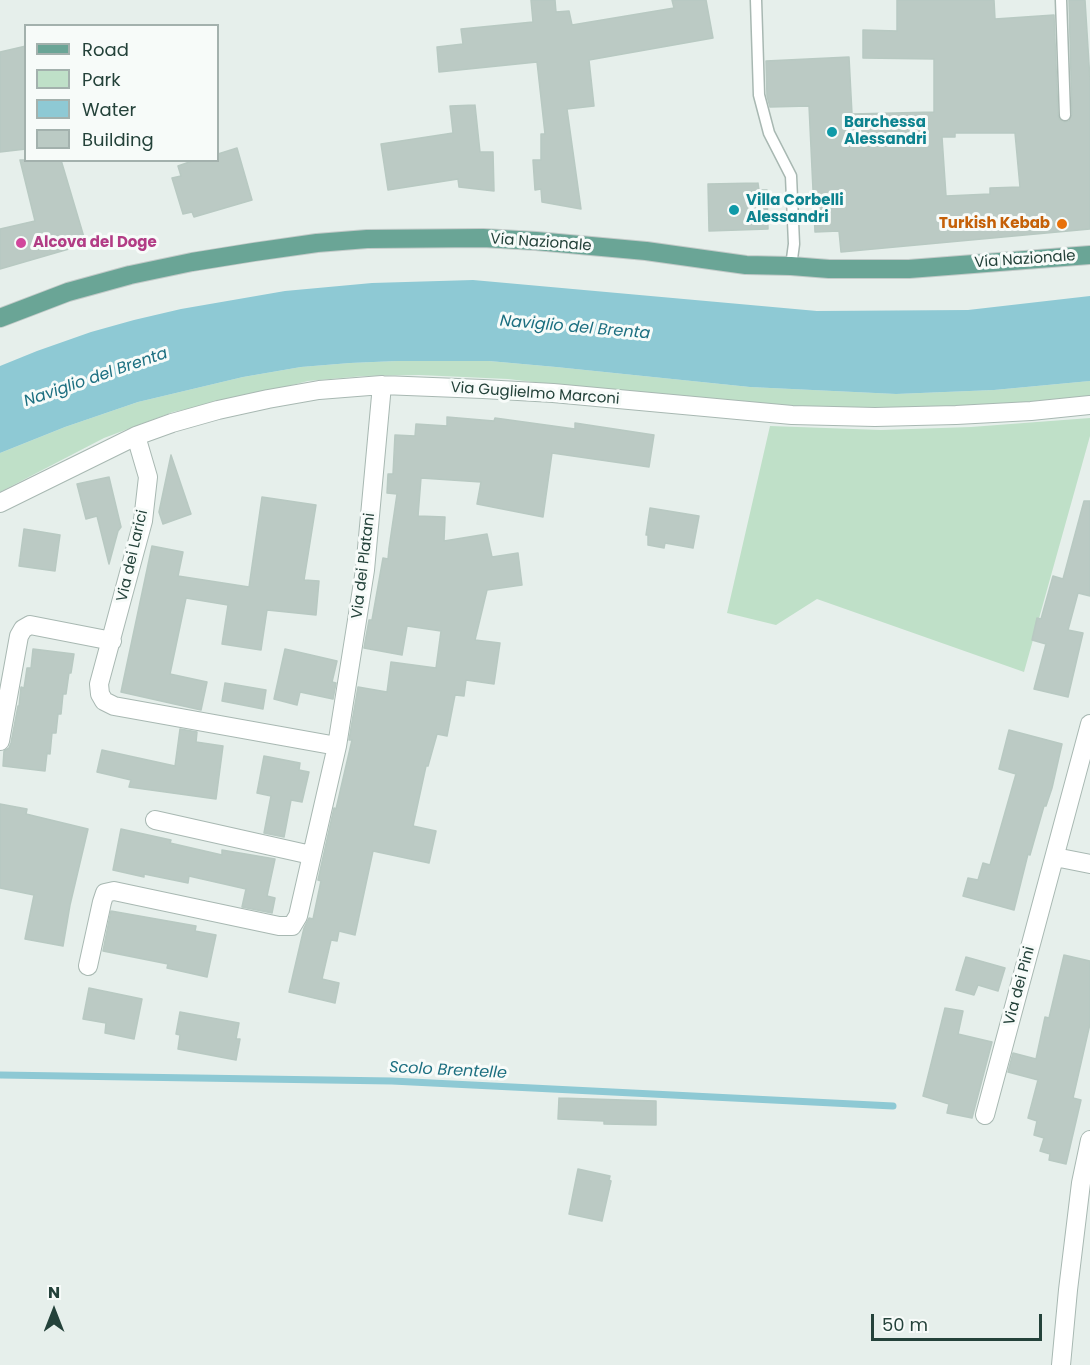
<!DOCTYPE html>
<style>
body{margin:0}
#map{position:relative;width:1090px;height:1365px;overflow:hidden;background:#e6efeb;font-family:Poppins,sans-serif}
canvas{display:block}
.legend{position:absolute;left:24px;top:24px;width:195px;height:138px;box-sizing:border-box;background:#f7fbf9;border:2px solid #a3b1ad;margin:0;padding:8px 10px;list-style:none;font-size:18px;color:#24423a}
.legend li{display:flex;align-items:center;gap:12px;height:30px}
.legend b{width:30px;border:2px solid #a3b1ad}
.north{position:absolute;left:24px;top:1281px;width:60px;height:60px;-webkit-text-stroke:4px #f7fbf9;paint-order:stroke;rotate:0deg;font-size:16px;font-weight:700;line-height:24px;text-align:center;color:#24423a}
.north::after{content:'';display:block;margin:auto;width:21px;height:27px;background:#24423a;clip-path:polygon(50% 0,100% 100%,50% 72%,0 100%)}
.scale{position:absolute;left:871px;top:1314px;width:171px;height:27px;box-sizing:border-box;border:3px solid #24423a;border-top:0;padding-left:8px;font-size:18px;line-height:21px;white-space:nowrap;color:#24423a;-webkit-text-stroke:4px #f7fbf9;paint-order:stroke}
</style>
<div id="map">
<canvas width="1090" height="1365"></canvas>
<ul class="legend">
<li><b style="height:8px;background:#6aa596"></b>Road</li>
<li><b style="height:16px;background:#bfe0c8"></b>Park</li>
<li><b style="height:16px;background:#8ec9d4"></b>Water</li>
<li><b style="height:16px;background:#bbcac4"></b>Building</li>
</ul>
<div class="north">N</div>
<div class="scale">50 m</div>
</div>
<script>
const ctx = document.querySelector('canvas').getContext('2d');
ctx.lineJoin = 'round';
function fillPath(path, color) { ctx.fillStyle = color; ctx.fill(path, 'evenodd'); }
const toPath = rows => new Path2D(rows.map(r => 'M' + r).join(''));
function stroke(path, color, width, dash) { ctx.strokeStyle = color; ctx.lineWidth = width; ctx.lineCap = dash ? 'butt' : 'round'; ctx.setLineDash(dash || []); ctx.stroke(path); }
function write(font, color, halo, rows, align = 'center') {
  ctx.font = font + ' Poppins,sans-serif'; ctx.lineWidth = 6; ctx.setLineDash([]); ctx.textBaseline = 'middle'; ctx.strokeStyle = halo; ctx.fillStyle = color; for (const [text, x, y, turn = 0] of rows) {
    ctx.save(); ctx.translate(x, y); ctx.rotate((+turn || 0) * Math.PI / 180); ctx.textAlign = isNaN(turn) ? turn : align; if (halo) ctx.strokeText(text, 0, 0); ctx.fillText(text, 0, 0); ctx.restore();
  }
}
fillPath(toPath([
 [397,361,489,361,556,367,750,387,896,394,994,390,1090,381,1090,396,1015,403,865,410,795,408,599,390,508,379,419,375,364,376,308,381,265,392,173,412,104,438,0,492,0,453,65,427,138,402,243,377,301,367,350,363],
 [1090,418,1090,436,1024,672,817,599,776,625,727,613,770,426,881,430,971,427]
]), '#bfe0c8');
fillPath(toPath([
 [473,280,817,311,968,310,1090,296,1090,381,994,390,896,394,750,387,556,367,489,361,397,361,350,363,301,367,243,377,138,402,65,427,0,453,0,366,37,351,91,332,134,320,181,309,285,291,372,283]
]), '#8ec9d4');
stroke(toPath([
 [0,1075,392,1081,893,1106]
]), '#8ec9d4', 7);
const building = toPath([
 [531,0,555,0,556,12,569,11,572,25,674,8,672,0,706,0,713,38,589,60,594,106,567,109,581,209,542,202,541,189,535,190,533,160,541,160,541,134,545,134,537,62,439,72,437,47,463,44,461,29,533,22,531,0],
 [897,0,994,0,995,19,1054,15,1058,115,1059,119,1065,122,1069,121,1072,115,1069,0,1085,0,1090,80,1090,229,841,252,839,231,815,232,809,106,770,107,767,96,766,61,849,57,852,114,934,112,934,59,863,58,863,30,897,31,897,0],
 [955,133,1015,133,1020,187,990,188,990,194,946,196,942,137,955,137,955,133],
 [26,46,26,149,0,152,0,52,26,46],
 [475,105,480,152,493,152,494,191,459,187,458,179,388,190,381,144,453,133,450,106,475,105],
 [237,148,252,200,194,217,192,212,183,214,172,178,181,176,178,166,195,160,218,160,218,154,237,148],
 [20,160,61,160,86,244,0,269,0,229,35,221,20,160],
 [758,183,759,190,767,190,768,229,709,231,708,184,758,183],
 [447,417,494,421,495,418,575,429,575,423,654,435,649,467,552,453,543,517,477,504,481,482,421,478,418,516,445,517,444,541,487,534,492,557,518,553,522,585,487,590,475,640,500,643,494,684,466,680,464,696,455,695,447,736,437,734,428,766,426,766,413,826,436,831,429,863,373,851,355,935,339,931,337,941,331,940,322,979,339,983,335,1003,289,992,304,928,309,918,313,919,321,881,318,880,334,808,336,809,352,740,349,740,358,687,387,692,391,662,436,668,441,631,407,626,402,655,364,648,369,620,372,620,383,558,388,559,389,548,397,494,387,493,388,474,393,474,395,435,415,436,416,424,447,426,447,417],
 [171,455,191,514,163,524,159,512,171,455],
 [109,477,121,527,118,531,109,564,97,516,86,519,77,484,109,477],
 [262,497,316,505,304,580,319,581,316,615,267,610,261,650,222,644,228,605,186,598,170,674,207,682,201,710,121,692,152,546,183,552,178,576,249,587,262,497],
 [1084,501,1090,501,1090,596,1078,593,1068,630,1083,633,1068,697,1034,689,1046,644,1032,640,1037,618,1041,619,1053,576,1063,579,1084,501],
 [650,508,699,516,693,548,665,543,664,548,648,545,648,535,646,535,650,508],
 [24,529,60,535,55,571,19,566,24,529],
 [33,649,74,654,71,673,69,673,66,694,63,694,61,714,58,714,56,733,52,733,50,754,47,753,45,771,3,766,4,751,9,748,11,743,18,706,19,706,21,687,24,688,27,668,31,668,33,649],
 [285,649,337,661,332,682,336,683,333,699,300,692,297,705,274,699,285,649],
 [225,683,266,690,263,709,222,701,225,683],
 [180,729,197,732,196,742,223,746,216,799,129,787,131,780,97,772,102,750,175,766,180,729],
 [1009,730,1062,744,1052,788,1046,806,1044,806,1030,855,1028,854,1014,910,963,896,968,878,978,880,983,863,990,865,1016,774,999,769,1009,730],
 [264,756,300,763,299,770,309,772,302,802,291,800,284,837,264,833,271,796,257,793,264,756],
 [0,804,27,809,26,814,88,829,70,905,63,946,25,939,34,895,0,888,0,804],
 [121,829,171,840,170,843,222,855,222,850,275,859,267,896,275,898,272,913,242,907,246,889,189,876,188,883,144,874,144,877,113,870,121,829],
 [111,911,196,926,195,931,216,935,207,977,167,968,168,964,103,951,111,911],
 [1064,955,1090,961,1090,1024,1073,1098,1081,1100,1066,1164,1049,1160,1050,1154,1040,1151,1044,1138,1034,1135,1037,1121,1028,1118,1038,1080,1008,1072,1013,1053,1036,1059,1045,1017,1049,1018,1064,955],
 [966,957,1005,968,998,991,978,985,974,995,956,990,966,957],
 [89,988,142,999,134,1039,105,1033,106,1023,83,1019,89,988],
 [945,1008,963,1011,958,1034,992,1042,972,1118,947,1113,949,1104,923,1096,945,1008],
 [180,1012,239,1023,236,1039,240,1039,236,1060,178,1049,180,1035,176,1034,180,1012],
 [559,1098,656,1101,656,1125,604,1124,604,1121,558,1119,559,1098],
 [578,1169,610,1176,609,1180,611,1181,602,1221,569,1214,578,1169]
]);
fillPath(building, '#bbcac4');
stroke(building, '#b8c9c2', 1.5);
const service = toPath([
 [756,0,759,95,769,133,791,176,794,244,791,266],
 [1061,0,1065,115]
]);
const minor = toPath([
 [136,436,148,477,143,521,99,684,100,694,104,701,114,706,337,746],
 [0,503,136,436,172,423,218,410,268,399,319,390,382,385,483,389,553,393,792,415,875,417,956,415,1031,411,1090,405],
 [0,741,19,636,23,629,30,625,112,641],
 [155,820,311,855],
 [1055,857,1090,864],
 [88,966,102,902,105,893,114,891,279,926,292,926,298,916,337,746,365,570,382,385],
 [985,1115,1090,724],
 [1061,1365,1068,1290,1081,1183,1090,1140]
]);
const primary = toPath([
 [0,318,68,292,130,275,192,262,254,252,317,243,367,239,483,238,536,241,646,251,746,265,791,266,829,269,909,269,1090,255]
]);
stroke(service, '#a8b8b2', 13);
stroke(minor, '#a8b8b2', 20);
stroke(primary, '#c2cac8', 20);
stroke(service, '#fff', 10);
stroke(minor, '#fff', 18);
stroke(primary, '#6aa596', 18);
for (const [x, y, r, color] of [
 [832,132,6,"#0f9aa8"],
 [734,210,6,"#0f9aa8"],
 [1062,224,6,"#e8710a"],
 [21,243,6,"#d1479c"]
]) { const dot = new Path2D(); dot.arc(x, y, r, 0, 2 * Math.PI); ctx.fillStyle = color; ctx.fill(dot); stroke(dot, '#f7fbf9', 2); }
write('bold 15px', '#0d838f', '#f7fbf9', [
 ["Barchessa",844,123],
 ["Alessandri",844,140],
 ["Villa Corbelli",746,201],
 ["Alessandri",746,218]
], 'left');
write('bold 15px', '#c56008', '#f7fbf9', [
 ["Turkish Kebab",1050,224]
], 'right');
write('bold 15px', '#b23c85', '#f7fbf9', [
 ["Alcova del Doge",33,243]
], 'left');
write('15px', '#24423a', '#f7fbf9', [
 ["Via Nazionale",541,243,4],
 ["Via Nazionale",1025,260,-4],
 ["Via Guglielmo Marconi",535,394,4],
 ["Via dei Larici",133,556,-77],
 ["Via dei Platani",364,566,-83],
 ["Via dei Pini",1020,986,-75]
]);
write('italic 16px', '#1c6f80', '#f7fbf9', [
 ["Naviglio del Brenta",575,328,5],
 ["Naviglio del Brenta",96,378,-19],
 ["Scolo Brentelle",448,1071,3]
]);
</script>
